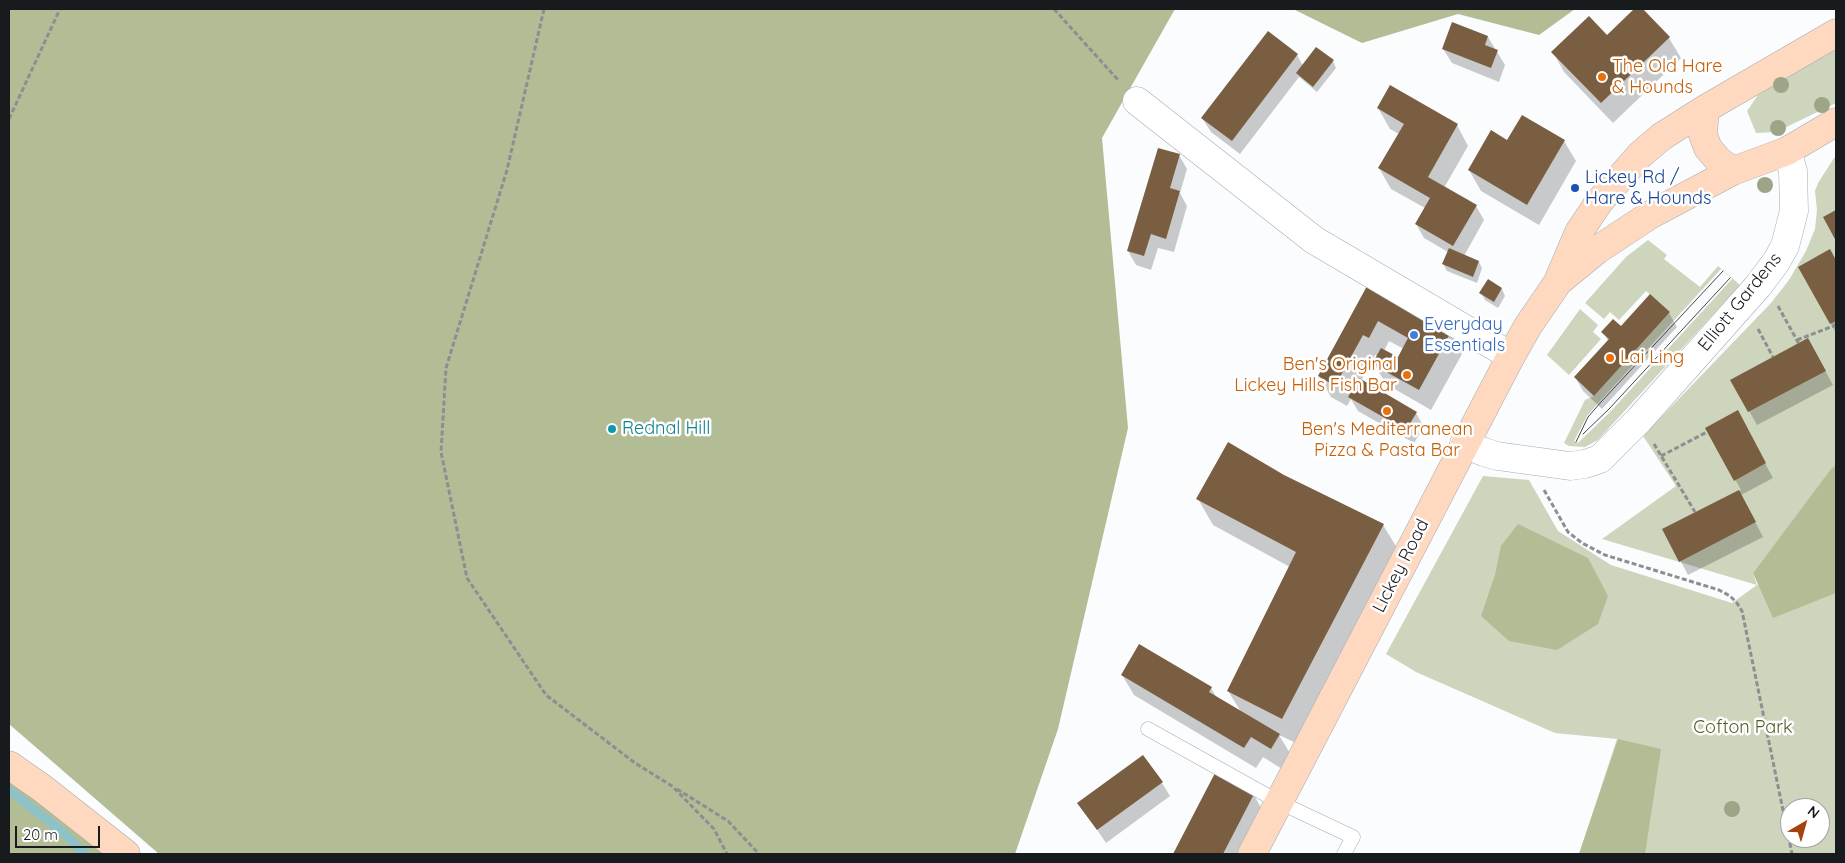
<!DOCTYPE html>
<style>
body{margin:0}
#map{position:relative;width:1845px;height:863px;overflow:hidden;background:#fafcfe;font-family:Quicksand,sans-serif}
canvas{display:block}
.frame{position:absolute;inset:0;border:10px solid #181b1e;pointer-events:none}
.north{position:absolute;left:1780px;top:798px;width:50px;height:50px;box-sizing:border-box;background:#fff;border:1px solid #a3a4a5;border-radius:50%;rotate:38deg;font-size:14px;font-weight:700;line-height:20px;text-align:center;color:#181b1e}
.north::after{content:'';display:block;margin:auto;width:18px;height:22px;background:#a6430c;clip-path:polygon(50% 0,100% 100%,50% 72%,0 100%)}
.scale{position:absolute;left:15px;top:826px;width:85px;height:22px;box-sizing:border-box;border:2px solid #181b1e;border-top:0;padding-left:6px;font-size:15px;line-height:18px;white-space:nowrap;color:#181b1e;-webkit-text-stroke:4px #fff;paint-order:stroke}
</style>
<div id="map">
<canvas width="1845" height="863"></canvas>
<div class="frame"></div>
<div class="north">N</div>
<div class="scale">20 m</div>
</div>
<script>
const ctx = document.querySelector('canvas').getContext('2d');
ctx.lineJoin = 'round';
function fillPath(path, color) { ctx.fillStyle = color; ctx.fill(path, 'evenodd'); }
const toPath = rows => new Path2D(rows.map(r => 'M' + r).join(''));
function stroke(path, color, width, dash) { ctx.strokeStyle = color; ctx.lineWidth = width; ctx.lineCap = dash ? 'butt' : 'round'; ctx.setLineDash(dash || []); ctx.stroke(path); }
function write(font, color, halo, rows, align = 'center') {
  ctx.font = font + ' Quicksand,sans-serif'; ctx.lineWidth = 5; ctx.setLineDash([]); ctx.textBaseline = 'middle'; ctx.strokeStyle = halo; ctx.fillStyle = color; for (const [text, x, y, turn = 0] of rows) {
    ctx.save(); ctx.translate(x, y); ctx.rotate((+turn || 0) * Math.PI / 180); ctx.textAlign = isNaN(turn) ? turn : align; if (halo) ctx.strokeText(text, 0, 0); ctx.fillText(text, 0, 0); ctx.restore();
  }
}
fillPath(toPath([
 [1836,46,1836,103,1776,132,1756,133,1747,111,1758,95],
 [1836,155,1836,465,1831,470,1753,573,1757,585,1836,536,1836,854,1579,854,1617,739,1555,733,1416,672,1386,654,1483,476,1529,480,1558,531,1611,565,1732,603,1757,585,1602,539,1676,486,1643,436,1771,303,1789,280,1806,251,1815,229,1817,210,1815,191,1818,183],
 [1790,808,1820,808,1820,838,1790,838],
 [1648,240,1667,255,1664,259,1700,287,1718,266,1740,285,1598,440,1585,447,1569,446,1564,443,1585,400,1594,396,1670,312,1646,291,1619,320,1610,312,1604,319,1585,303,1626,257],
 [1721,269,1732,279,1611,411,1578,443,1574,441,1587,416,1600,401],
 [1580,309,1598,325,1593,332,1601,339,1569,375,1547,355]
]), '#cdd5bc');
fillPath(toPath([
 [9,9,1175,9,1102,138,1128,428,1058,729,1015,854,159,854,9,724],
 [1293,9,1575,9,1539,35,1458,14,1362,43],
 [1836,465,1836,593,1773,618,1753,573,1831,469],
 [1518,524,1588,558,1608,596,1598,624,1557,650,1509,641,1481,616,1495,575,1501,546],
 [1618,739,1661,749,1645,854,1579,854],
 [9,780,112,854,9,854]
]), '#b2bd96');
fillPath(toPath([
 [1636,9,1641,9,1669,38,1681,58,1613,123,1564,72,1553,52,1607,37],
 [1488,37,1505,65,1499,82,1452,63,1443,49],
 [1297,55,1303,66,1333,61,1336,68,1317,92,1299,77,1240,154,1211,132,1202,118],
 [1378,108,1457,125,1468,146,1444,188,1476,206,1484,220,1464,256,1479,262,1482,268,1477,283,1447,271,1443,264,1448,252,1424,238,1416,224,1425,208,1391,189,1379,168,1399,134,1390,129],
 [1564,141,1576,161,1539,225,1481,191,1469,170,1508,142],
 [1179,155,1187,169,1180,193,1187,206,1174,252,1158,248,1151,270,1136,265,1128,251],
 [1830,251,1836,262,1836,333,1800,267],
 [1488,281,1502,289,1505,296,1498,308,1485,300,1481,293],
 [1368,288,1450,333,1462,354,1431,410,1386,384,1374,364,1378,356,1375,355,1361,381,1416,413,1424,427,1414,443,1358,411,1351,399,1347,406,1331,397,1319,376],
 [1389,341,1404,349,1398,359,1384,351],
 [1669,313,1677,327,1602,409,1583,391,1575,377,1608,341,1603,332],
 [1808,340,1833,385,1757,425,1732,380],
 [1745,426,1773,478,1741,495,1763,537,1688,575,1664,530,1741,490,1707,429],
 [1284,476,1383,525,1399,551,1298,744,1279,735,1291,755,1282,769,1263,757,1256,768,1134,695,1122,675,1211,688,1217,698,1241,712,1228,691,1290,567,1213,525,1198,499],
 [1216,775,1254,795,1265,815,1245,854,1174,854],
 [1162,783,1170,796,1106,843,1079,803]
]), '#0003');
stroke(toPath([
 [9,790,59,829,85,854]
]), '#8ec2c9', 9);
fillPath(toPath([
 [1634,9,1643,9,1670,37,1601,103,1551,52,1589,16,1607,35],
 [1452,22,1488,36,1485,45,1498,50,1491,68,1442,49],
 [1268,31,1298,54,1232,141,1201,118],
 [1316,47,1334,60,1313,87,1296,73],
 [1390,85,1458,124,1428,177,1477,205,1453,246,1415,224,1430,198,1378,168,1404,124,1377,108],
 [1522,115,1565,140,1527,205,1468,170,1491,130,1507,140],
 [1158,148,1180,154,1170,188,1180,191,1166,239,1151,234,1144,256,1127,251],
 [1836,210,1836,241,1823,217],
 [1449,248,1479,261,1473,277,1442,264],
 [1830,249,1836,260,1836,321,1830,324,1798,267],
 [1488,279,1502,288,1494,302,1479,293],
 [1367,286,1451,332,1419,390,1372,364,1381,348,1398,357,1408,338,1378,321,1369,338,1363,335,1335,386,1318,376],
 [1650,294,1670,312,1594,396,1574,377,1609,339,1601,332,1613,319,1621,326],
 [1808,338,1826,371,1748,412,1730,380],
 [1359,378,1417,412,1406,430,1348,397],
 [1738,410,1766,463,1734,481,1705,428],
 [1228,442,1284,475,1384,524,1282,719,1227,691,1296,552,1196,499],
 [1739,490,1756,522,1679,562,1662,529],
 [1139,644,1212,687,1209,692,1280,734,1271,749,1251,737,1244,748,1121,675],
 [1143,755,1163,782,1097,830,1077,803],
 [1215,773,1254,794,1223,854,1173,854]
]), '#7a5e42');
const service = toPath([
 [1148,729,1279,802,1353,837,1344,854]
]);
const minor = toPath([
 [1137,101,1314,240,1511,356],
 [1464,444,1484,452,1497,456,1570,466,1585,464,1600,459,1639,420,1758,286,1776,262,1785,246,1794,211,1793,171,1787,151]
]);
const secondary = toPath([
 [1705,109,1703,135,1708,148,1719,161,1733,171],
 [1559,279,1579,232,1599,202,1640,155,1661,137,1705,109,1836,33],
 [9,765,42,788,126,854],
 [1252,854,1511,356,1528,326,1558,282,1597,250,1650,215,1733,171,1787,151,1836,122]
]);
stroke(service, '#a3acb4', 15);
stroke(minor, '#a3acb4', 29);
stroke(secondary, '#a3acb4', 29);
stroke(toPath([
 [544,9,507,170,446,368,441,452,467,578,546,695,635,763,672,786,714,829,727,854],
 [1054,9,1118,80],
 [9,119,60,9],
 [1778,306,1799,344],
 [1758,329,1773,357],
 [1797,340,1836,325],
 [1654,444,1695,512],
 [1661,456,1707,432],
 [1544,490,1568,532,1582,543,1605,555,1719,590,1730,596,1737,603,1742,611,1792,854],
 [677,789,728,821,759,854]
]), '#8c8f91', 3, [5, 2.5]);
stroke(service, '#fff', 14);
stroke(minor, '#fff', 28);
stroke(secondary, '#fed8bf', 28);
stroke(toPath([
 [1583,434,1609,409,1730,278],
 [1576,442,1588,417,1601,402,1723,271]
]), '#45484b', 1);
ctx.fillStyle = '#9da586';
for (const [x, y] of [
 [1781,85],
 [1822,105],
 [1778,128],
 [1765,185],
 [1732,809]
]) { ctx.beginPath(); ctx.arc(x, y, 8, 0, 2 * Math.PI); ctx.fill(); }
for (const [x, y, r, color] of [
 [1602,77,5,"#e8710a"],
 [1575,188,5,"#1a4fb4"],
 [1414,335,5,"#3f7fe0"],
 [1610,358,5,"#e8710a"],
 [1407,375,5,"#e8710a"],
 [1387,411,5,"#e8710a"],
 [612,429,5,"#0f9aa8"]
]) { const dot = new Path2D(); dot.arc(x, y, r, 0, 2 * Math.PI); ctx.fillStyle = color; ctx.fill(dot); stroke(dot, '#fff', 2); }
write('18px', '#c56008', '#fff', [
 ["The Old Hare",1612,67],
 ["& Hounds",1612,88],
 ["Lai Ling",1620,358],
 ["Ben's Original",1397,365,"right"],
 ["Lickey Hills Fish Bar",1397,386,"right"],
 ["Ben's Mediterranean",1387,430,"center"],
 ["Pizza & Pasta Bar",1387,451,"center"]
], 'left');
write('18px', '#164399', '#fff', [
 ["Lickey Rd /",1585,178],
 ["Hare & Hounds",1585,199]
], 'left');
write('18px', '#181b1e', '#fff', [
 ["Elliott Gardens",1740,302,-51],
 ["Lickey Road",1401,566,-63]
]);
write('18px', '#366cbe', '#fff', [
 ["Everyday",1424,325],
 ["Essentials",1424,346]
], 'left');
write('18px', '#0d838f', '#fff', [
 ["Rednal Hill",622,429]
], 'left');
write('18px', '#515e23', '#fff', [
 ["Cofton Park",1743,728]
]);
</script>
